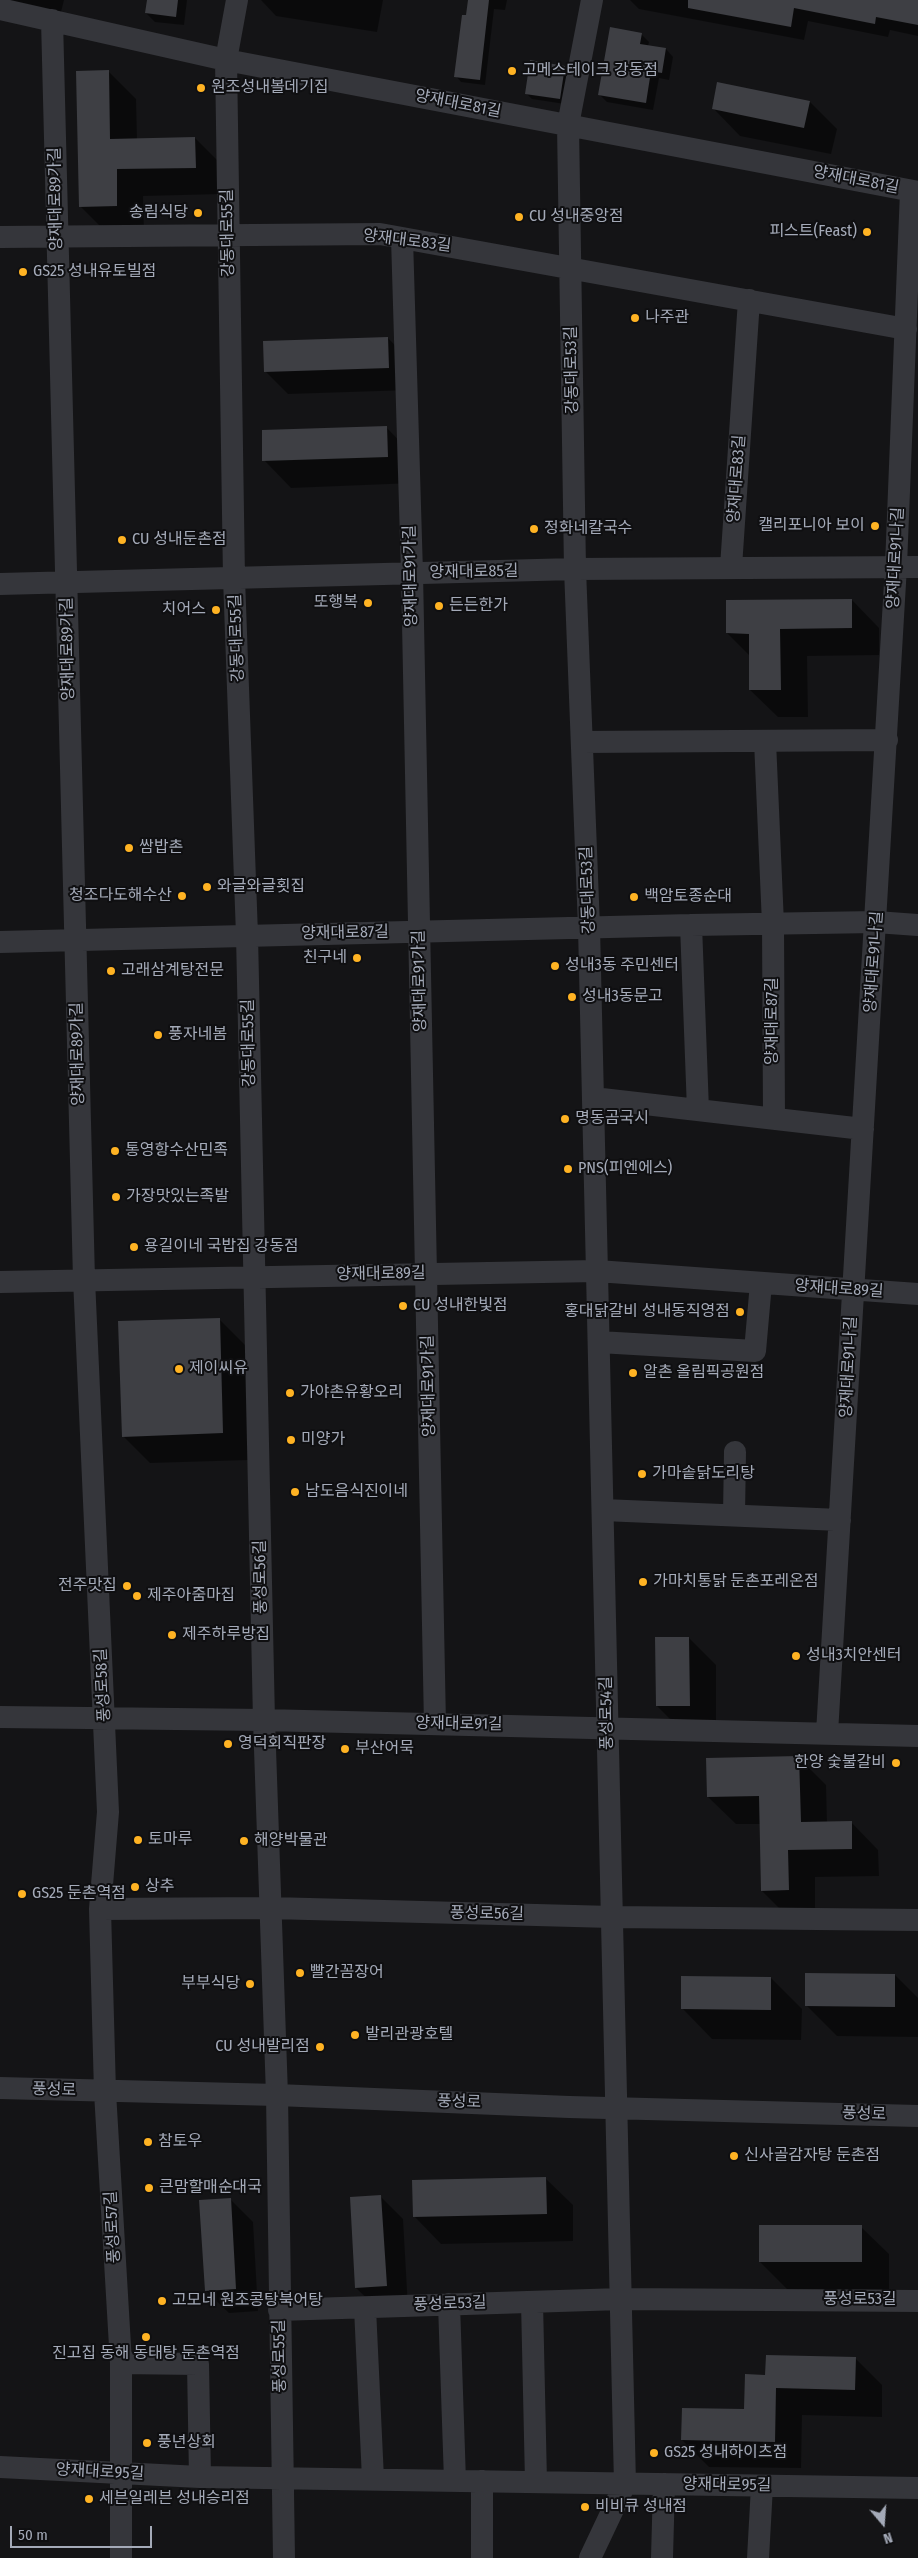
<!DOCTYPE html>
<meta charset="utf-8">
<style>
body{margin:0}
#map{position:relative;width:918px;height:2558px;overflow:hidden;background:#141416;font-family:"Fira Sans Condensed",sans-serif}
canvas{display:block}
.north{position:absolute;left:858px;top:2498px;width:50px;height:50px;-webkit-text-stroke:4px #0f0f11;paint-order:stroke;rotate:162deg;font-size:14px;font-weight:700;line-height:20px;text-align:center;color:#a4aab8}
.north::after{content:'';display:block;margin:auto;width:18px;height:22px;background:#a4aab8;clip-path:polygon(50% 0,100% 100%,50% 72%,0 100%)}
.scale{position:absolute;left:10px;top:2526px;width:142px;height:22px;box-sizing:border-box;border:2px solid #a4aab8;border-top:0;padding-left:6px;font-size:15px;line-height:18px;white-space:nowrap;color:#a4aab8;-webkit-text-stroke:4px #0f0f11;paint-order:stroke}
</style>
<div id="map">
<canvas width="918" height="2558"></canvas>
<div class="north">N</div>
<div class="scale">50 m</div>
</div>
<script>
const ctx = document.querySelector('canvas').getContext('2d');
ctx.lineJoin = 'round';
function fillPath(path, color) { ctx.fillStyle = color; ctx.fill(path, 'evenodd'); }
const toPath = rows => new Path2D(rows.map(r => 'M' + r).join(''));
function stroke(path, color, width, dash) { ctx.strokeStyle = color; ctx.lineWidth = width; ctx.lineCap = dash ? 'butt' : 'round'; ctx.setLineDash(dash || []); ctx.stroke(path); }
function write(font, color, halo, rows, align = 'center') {
  ctx.font = font + ' "Fira Sans Condensed","Noto Sans KR",sans-serif'; ctx.lineWidth = 4; ctx.setLineDash([]); ctx.textBaseline = 'middle'; ctx.strokeStyle = halo; ctx.fillStyle = color; for (const [text, x, y, turn = 0] of rows) {
    ctx.save(); ctx.translate(x, y); ctx.rotate((+turn || 0) * Math.PI / 180); ctx.textAlign = isNaN(turn) ? turn : align; if (halo) ctx.strokeText(text, 0, 0); ctx.fillText(text, 0, 0); ctx.restore();
  }
}
fillPath(toPath([
 [0,0,64,0,61,12],
 [148,0,187,0,184,25,155,22,146,13],
 [261,0,383,0,377,32,276,16],
 [470,0,507,0,505,10,494,9,485,85,461,82,456,76],
 [630,0,918,0,918,36,890,30,888,37,808,21,804,40,639,9],
 [641,34,649,42,648,46,666,49,673,57,669,80,659,78,653,110,607,102,600,95],
 [564,67,570,72,565,104,532,99,526,93],
 [109,72,136,99,137,139,195,138,222,165,222,194,143,196,144,232,107,233,80,206],
 [810,102,837,129,831,154,740,136,713,108],
 [388,338,410,361,411,390,288,394,265,371],
 [386,427,413,455,414,483,291,488,264,460],
 [852,600,879,628,879,655,807,656,808,717,778,717,750,690,750,656,727,633],
 [219,1319,246,1346,249,1460,150,1463,123,1436],
 [689,1638,716,1665,716,1733,684,1733,657,1706],
 [799,1758,826,1785,827,1823,851,1822,878,1850,879,1876,815,1877,815,1917,789,1918,762,1891,761,1824,736,1824,708,1797],
 [895,1975,918,1998,918,2037,837,2036,806,2005],
 [771,1978,802,2009,801,2040,712,2039,682,2008],
 [545,2178,573,2205,573,2241,441,2244,414,2216],
 [380,2196,403,2219,408,2308,379,2310,356,2288],
 [230,2199,253,2222,258,2311,229,2313,206,2291],
 [861,2227,889,2254,889,2289,787,2289,760,2262],
 [855,2358,882,2385,882,2417,802,2415,801,2468,709,2467,682,2440,745,2411,766,2376]
]), '#0007');
fillPath(toPath([
 [147,0,178,0,176,17,145,13],
 [468,0,489,0,480,80,454,77,462,15,466,15],
 [688,0,918,0,918,25,876,17,875,24,794,8,791,27,688,8],
 [610,27,642,33,640,44,666,48,662,73,651,71,646,103,598,95],
 [530,60,565,66,560,99,525,94],
 [109,70,110,139,195,137,196,168,117,169,117,206,79,207,76,71],
 [717,82,810,101,804,128,712,109],
 [388,337,389,368,264,372,263,341],
 [387,426,388,457,262,461,262,430],
 [852,599,852,628,780,629,781,690,749,690,749,634,726,633,726,600],
 [220,1318,223,1433,122,1437,118,1321],
 [655,1637,689,1637,690,1706,656,1706],
 [799,1756,801,1822,852,1821,852,1849,788,1850,789,1890,761,1891,759,1796,707,1797,706,1758],
 [805,1973,895,1974,895,2007,805,2006],
 [681,1976,771,1977,771,2010,681,2009],
 [546,2177,547,2214,413,2217,412,2180],
 [381,2195,387,2286,355,2288,350,2197],
 [231,2198,236,2289,205,2291,199,2200],
 [759,2225,862,2225,862,2262,759,2262],
 [766,2355,856,2357,855,2390,776,2388,775,2442,681,2440,682,2408,744,2409,745,2374,765,2375]
]), '#3e3f44');
stroke(toPath([
 [237,0,226,60,234,578,247,935,264,1720,277,2095,284,2558],
 [0,9,226,60,918,192],
 [52,20,84,1279,108,1812,100,1909,105,2092,121,2363,121,2558],
 [0,237,380,234,906,329],
 [402,238,412,573,435,1724],
 [731,567,749,300],
 [0,584,575,569,918,567],
 [765,741,773,924,774,1118],
 [582,742,887,740],
 [691,925,698,1110],
 [0,942,691,925,876,922,918,925],
 [593,1098,863,1129],
 [0,1282,597,1271,918,1294],
 [599,1342,755,1351,761,1283],
 [603,1510,840,1520],
 [734,1515,735,1452],
 [0,1717,264,1720,918,1736],
 [827,1733,896,566,911,191],
 [100,1909,271,1908,612,1917,918,1920],
 [0,2088,277,2095,569,2107,918,2116],
 [532,2302,536,2482],
 [449,2304,455,2481],
 [365,2308,373,2479],
 [279,2310,621,2299,918,2301],
 [121,2363,198,2364,200,2477],
 [0,2467,200,2477,918,2488],
 [482,2481,482,2558],
 [590,2558,625,2484,589,927,575,569,568,125,592,0],
 [662,2558,664,2484],
 [758,2558,762,2486]
]), '#35363b', 22);
for (const [x, y, r, color] of [
 [512,71,5,"#ffb323"],
 [201,88,5,"#ffb323"],
 [198,213,5,"#ffb323"],
 [519,217,5,"#ffb323"],
 [867,232,5,"#ffb323"],
 [23,272,5,"#ffb323"],
 [635,318,5,"#ffb323"],
 [875,526,5,"#ffb323"],
 [534,529,5,"#ffb323"],
 [122,540,5,"#ffb323"],
 [368,603,5,"#ffb323"],
 [439,606,5,"#ffb323"],
 [216,610,5,"#ffb323"],
 [129,848,5,"#ffb323"],
 [207,887,5,"#ffb323"],
 [182,896,5,"#ffb323"],
 [634,897,5,"#ffb323"],
 [357,958,5,"#ffb323"],
 [555,966,5,"#ffb323"],
 [111,971,5,"#ffb323"],
 [572,997,5,"#ffb323"],
 [158,1035,5,"#ffb323"],
 [565,1119,5,"#ffb323"],
 [115,1151,5,"#ffb323"],
 [568,1169,5,"#ffb323"],
 [116,1197,5,"#ffb323"],
 [134,1247,5,"#ffb323"],
 [403,1306,5,"#ffb323"],
 [740,1312,5,"#ffb323"],
 [179,1369,5,"#ffb323"],
 [633,1373,5,"#ffb323"],
 [290,1393,5,"#ffb323"],
 [291,1440,5,"#ffb323"],
 [642,1474,5,"#ffb323"],
 [295,1492,5,"#ffb323"],
 [643,1582,5,"#ffb323"],
 [127,1586,5,"#ffb323"],
 [137,1596,5,"#ffb323"],
 [172,1635,5,"#ffb323"],
 [796,1656,5,"#ffb323"],
 [228,1744,5,"#ffb323"],
 [345,1749,5,"#ffb323"],
 [896,1763,5,"#ffb323"],
 [138,1840,5,"#ffb323"],
 [244,1841,5,"#ffb323"],
 [135,1887,5,"#ffb323"],
 [22,1894,5,"#ffb323"],
 [300,1973,5,"#ffb323"],
 [250,1984,5,"#ffb323"],
 [355,2035,5,"#ffb323"],
 [320,2047,5,"#ffb323"],
 [148,2142,5,"#ffb323"],
 [734,2156,5,"#ffb323"],
 [149,2188,5,"#ffb323"],
 [162,2301,5,"#ffb323"],
 [146,2337,5,"#ffb323"],
 [147,2443,5,"#ffb323"],
 [654,2453,5,"#ffb323"],
 [89,2499,5,"#ffb323"],
 [585,2507,5,"#ffb323"]
]) { const dot = new Path2D(); dot.arc(x, y, r, 0, 2 * Math.PI); ctx.fillStyle = color; ctx.fill(dot); stroke(dot, '#0f0f11', 2); }
write('16px', '#a4aab8', '#0f0f11', [
 ["고메스테이크 강동점",522,71],
 ["원조성내볼데기집",211,88],
 ["송림식당",188,213,"right"],
 ["CU 성내중앙점",529,217],
 ["피스트(Feast)",857,232,"right"],
 ["GS25 성내유토빌점",33,272],
 ["나주관",645,318],
 ["캘리포니아 보이",865,526,"right"],
 ["정화네칼국수",544,529],
 ["CU 성내둔촌점",132,540],
 ["또행복",358,603,"right"],
 ["든든한가",449,606],
 ["치어스",206,610,"right"],
 ["쌈밥촌",139,848],
 ["와글와글횟집",217,887],
 ["청조다도해수산",172,896,"right"],
 ["백암토종순대",644,897],
 ["친구네",347,958,"right"],
 ["성내3동 주민센터",565,966],
 ["고래삼계탕전문",121,971],
 ["성내3동문고",582,997],
 ["풍자네봄",168,1035],
 ["명동곰국시",575,1119],
 ["통영항수산민족",125,1151],
 ["PNS(피엔에스)",578,1169],
 ["가장맛있는족발",126,1197],
 ["용길이네 국밥집 강동점",144,1247],
 ["CU 성내한빛점",413,1306],
 ["홍대닭갈비 성내동직영점",730,1312,"right"],
 ["제이씨유",189,1369],
 ["알촌 올림픽공원점",643,1373],
 ["가야촌유황오리",300,1393],
 ["미양가",301,1440],
 ["가마솥닭도리탕",652,1474],
 ["남도음식진이네",305,1492],
 ["가마치통닭 둔촌포레온점",653,1582],
 ["전주맛집",117,1586,"right"],
 ["제주아줌마집",147,1596],
 ["제주하루방집",182,1635],
 ["성내3치안센터",806,1656],
 ["영덕회직판장",238,1744],
 ["부산어묵",355,1749],
 ["한양 숯불갈비",886,1763,"right"],
 ["토마루",148,1840],
 ["해양박물관",254,1841],
 ["상추",145,1887],
 ["GS25 둔촌역점",32,1894],
 ["빨간꼼장어",310,1973],
 ["부부식당",240,1984,"right"],
 ["발리관광호텔",365,2035],
 ["CU 성내발리점",310,2047,"right"],
 ["참토우",158,2142],
 ["신사골감자탕 둔촌점",744,2156],
 ["큰맘할매순대국",159,2188],
 ["고모네 원조콩탕북어탕",172,2301],
 ["진고집 동해 동태탕 둔촌역점",146,2354,"center"],
 ["풍년상회",157,2443],
 ["GS25 성내하이츠점",664,2453],
 ["세븐일레븐 성내승리점",99,2499],
 ["비비큐 성내점",595,2507]
], 'left');
write('16px', '#a4aab8', '#0f0f11', [
 ["양재대로81길",458,104,11],
 ["양재대로81길",856,180,11],
 ["양재대로89가길",56,199,-91],
 ["강동대로55길",228,233,-91],
 ["양재대로83길",407,241,7],
 ["강동대로53길",572,370,-91],
 ["양재대로83길",737,479,-86],
 ["양재대로91나길",896,558,-87],
 ["양재대로85길",474,572,-1],
 ["양재대로91가길",411,576,-91],
 ["강동대로55길",237,638,-92],
 ["양재대로89가길",68,649,-91],
 ["강동대로53길",588,890,-92],
 ["양재대로87길",345,933,-1],
 ["양재대로91나길",874,962,-86],
 ["양재대로91가길",420,981,-91],
 ["양재대로87길",773,1021,-90],
 ["강동대로55길",249,1043,-91],
 ["양재대로89가길",78,1054,-91],
 ["양재대로89길",381,1274,-1],
 ["양재대로89길",839,1289,4],
 ["양재대로91나길",849,1367,-87],
 ["양재대로91가길",429,1386,-91],
 ["풍성로56길",261,1577,-91],
 ["풍성로58길",103,1685,-93],
 ["풍성로54길",607,1713,-91],
 ["양재대로91길",459,1724,1],
 ["풍성로56길",487,1914,1],
 ["풍성로",54,2090,2],
 ["풍성로",459,2102,2],
 ["풍성로",864,2114,2],
 ["풍성로57길",113,2227,-93],
 ["풍성로53길",860,2300],
 ["풍성로53길",450,2304,-2],
 ["풍성로55길",280,2356,-91],
 ["양재대로95길",100,2472,3],
 ["양재대로95길",727,2485,1]
]);
</script>
